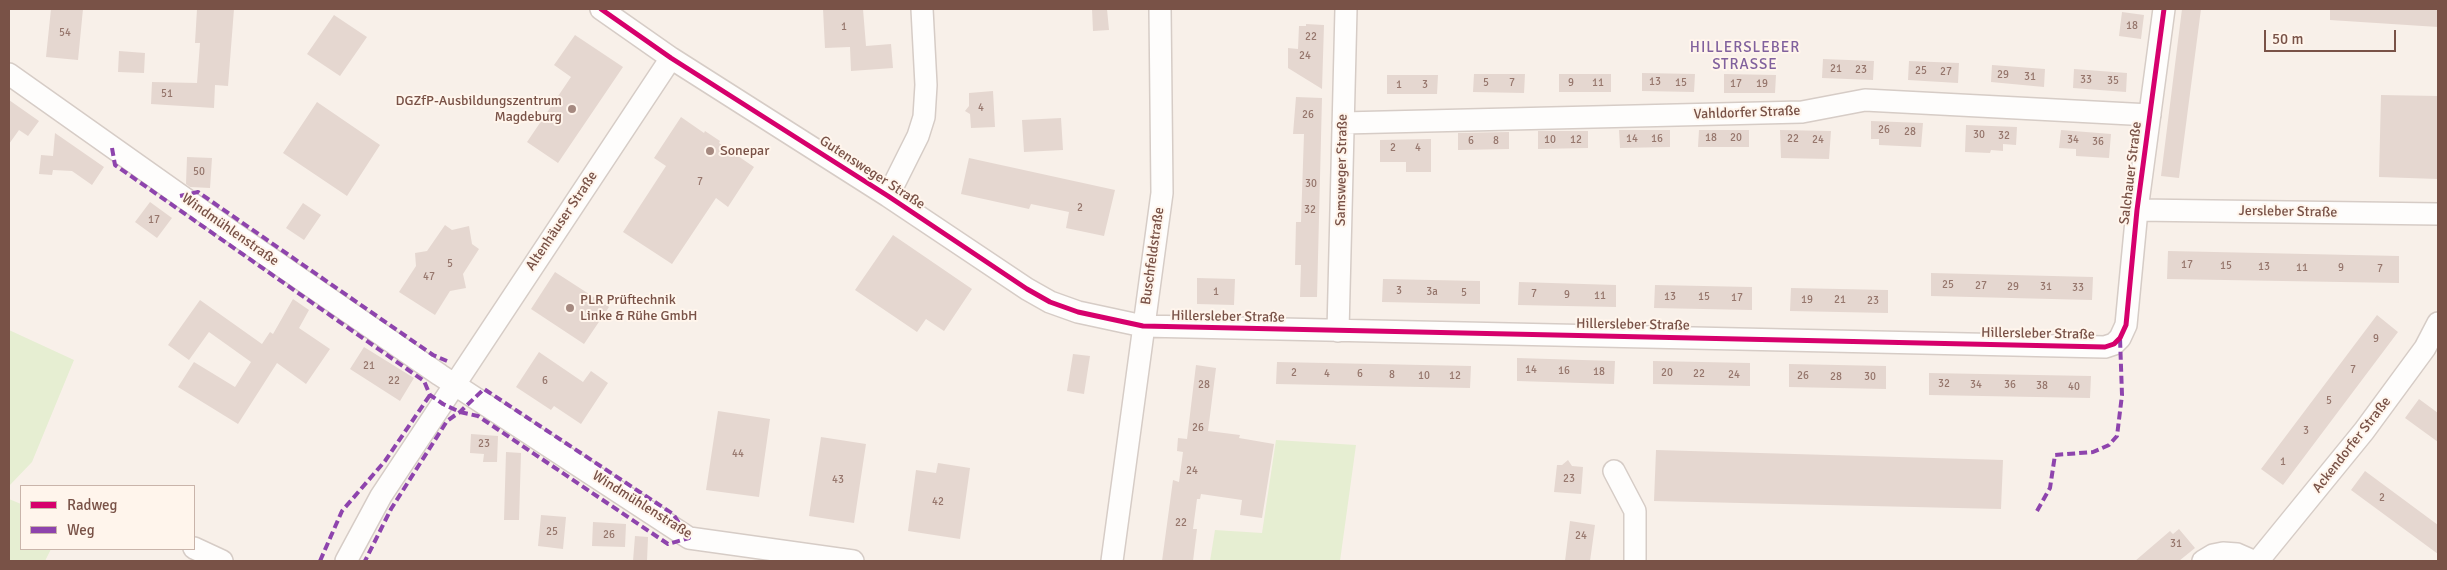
<!DOCTYPE html>
<meta charset="utf-8">
<style>
body{margin:0}
#map{position:relative;width:2447px;height:570px;overflow:hidden;background:#f8f0e9;font-family:Signika,sans-serif}
canvas{display:block}
.frame{position:absolute;inset:0;border:10px solid #795247;pointer-events:none}
.legend{position:absolute;left:20px;top:485px;width:175px;height:65px;box-sizing:border-box;background:#fff5ec;border:1px solid #c9b4aa;margin:0;padding:6px 9px;list-style:none;font-size:15px;color:#795247}
.legend li{display:flex;align-items:center;gap:10px;height:25px}
.legend b{width:25px;border:1px solid #c9b4aa}
.scale{position:absolute;left:2264px;top:30px;width:132px;height:22px;box-sizing:border-box;border:2px solid #795247;border-top:0;padding-left:6px;font-size:15px;line-height:18px;white-space:nowrap;color:#795247;-webkit-text-stroke:4px #fff5ec;paint-order:stroke}
</style>
<div id="map">
<canvas width="2447" height="570"></canvas>
<div class="frame"></div>
<ul class="legend">
<li><b style="height:6px;background:#d6006c"></b>Radweg</li>
<li><b style="height:6px;background:#8e44ad"></b>Weg</li>
</ul>
<div class="scale">50 m</div>
</div>
<script>
const ctx = document.querySelector('canvas').getContext('2d');
ctx.lineJoin = 'round';
function fillPath(path, color) { ctx.fillStyle = color; ctx.fill(path, 'evenodd'); }
const toPath = rows => new Path2D(rows.map(r => 'M' + r).join(''));
function stroke(path, color, width, dash) { ctx.strokeStyle = color; ctx.lineWidth = width; ctx.lineCap = dash ? 'butt' : 'round'; ctx.setLineDash(dash || []); ctx.stroke(path); }
function write(font, color, halo, rows, align = 'center') {
  ctx.font = font + ' Signika,sans-serif'; ctx.lineWidth = 4; ctx.setLineDash([]); ctx.textBaseline = 'middle'; ctx.strokeStyle = halo; ctx.fillStyle = color; for (const [text, x, y, turn = 0] of rows) {
    ctx.save(); ctx.translate(x, y); ctx.rotate((+turn || 0) * Math.PI / 180); ctx.textAlign = isNaN(turn) ? turn : align; if (halo) ctx.strokeText(text, 0, 0); ctx.fillText(text, 0, 0); ctx.restore();
  }
}
fillPath(toPath([
 [9,330,74,360,32,462,9,486],
 [1276,440,1356,445,1340,561,1210,561,1215,530,1262,533],
 [9,499,21,504,21,549,51,549,45,561,9,561]
]), '#e6eed2');
fillPath(toPath([
 [51,9,83,9,78,60,46,57],
 [197,9,234,9,228,86,215,85,214,108,151,104,152,82,197,83,200,43,195,43],
 [823,9,863,9,866,46,891,44,893,68,851,71,850,47,825,48],
 [1092,9,1107,9,1109,30,1093,31],
 [2182,9,2201,9,2179,178,2161,176],
 [2330,9,2438,9,2438,27,2330,20],
 [2122,12,2144,15,2141,39,2119,36],
 [334,15,367,37,340,76,307,54],
 [1306,24,1324,25,1322,89,1288,68,1288,48,1298,49,1299,26,1306,26],
 [575,35,623,67,558,163,527,142,571,77,554,65],
 [119,51,145,53,144,73,118,72],
 [1823,59,1874,61,1873,80,1822,78],
 [1909,61,1959,63,1958,83,1908,80],
 [1992,65,2045,69,2044,87,1991,82],
 [2074,69,2127,73,2126,92,2073,88],
 [1642,73,1695,74,1694,92,1642,91],
 [1474,74,1525,74,1524,93,1473,92],
 [1559,74,1611,74,1611,92,1559,92],
 [1724,74,1776,75,1775,93,1724,93],
 [1387,75,1438,75,1437,94,1387,94],
 [993,91,995,127,971,128,970,114,965,111,969,106,969,93],
 [2381,95,2438,96,2438,179,2379,177],
 [1296,97,1322,98,1317,297,1300,297,1301,265,1295,265,1296,222,1301,222,1304,134,1293,134],
 [9,100,39,121,28,136,19,130,9,144],
 [317,102,380,145,347,196,283,153],
 [681,117,704,133,705,131,720,141,719,143,754,167,728,207,716,198,672,264,623,232,666,166,654,158],
 [1061,118,1063,150,1024,152,1022,120],
 [1871,121,1923,123,1921,147,1879,145,1879,139,1871,139],
 [1966,125,2017,127,2016,145,2003,144,2003,151,1991,150,1990,153,1965,152],
 [1619,130,1670,130,1670,147,1620,148],
 [1699,130,1749,130,1749,147,1698,147],
 [1780,130,1831,131,1829,159,1781,158],
 [2061,130,2111,134,2109,158,2076,156,2076,149,2059,148],
 [1538,131,1588,131,1588,148,1538,149],
 [1509,132,1509,149,1458,150,1458,133],
 [55,133,104,167,92,185,72,171,53,170,52,175,39,174,41,155,53,156],
 [1431,139,1431,172,1406,172,1406,162,1380,162,1380,140],
 [187,157,212,158,210,188,190,187,186,184],
 [969,158,1115,190,1104,236,1066,228,1069,212,1031,204,1029,209,961,194],
 [150,202,172,218,157,238,135,222],
 [303,203,321,215,304,240,286,228],
 [445,225,452,230,469,226,472,244,479,249,463,274,466,288,450,291,435,315,399,292,416,266,415,253,427,251],
 [893,235,972,289,944,331,926,319,917,332,855,290],
 [2168,251,2399,256,2399,283,2167,279],
 [555,272,609,307,584,344,531,309],
 [1931,273,2093,277,2092,300,1931,296],
 [1197,278,1235,279,1234,305,1197,304],
 [1383,279,1480,281,1480,304,1382,302],
 [1519,282,1616,285,1616,307,1518,305],
 [1655,285,1752,287,1752,310,1654,308],
 [1791,288,1888,290,1888,313,1790,311],
 [293,299,309,310,299,328,330,349,306,384,277,363,238,424,178,387,194,362,235,387,251,362,209,332,189,360,168,345,200,300,262,344,270,332,273,334],
 [2377,315,2398,332,2283,485,2261,469],
 [364,347,414,378,400,401,350,369],
 [539,352,583,382,591,371,608,383,581,424,554,406,551,410,516,387],
 [1073,354,1090,356,1084,394,1067,391],
 [1517,358,1615,361,1614,384,1517,381],
 [1653,361,1750,363,1750,386,1653,384],
 [1277,362,1471,366,1470,388,1276,384],
 [1789,364,1886,366,1886,389,1789,387],
 [1196,365,1216,368,1208,431,1240,435,1239,438,1274,444,1262,518,1240,515,1242,500,1201,494,1200,499,1197,499,1193,529,1197,529,1193,561,1162,561,1173,480,1179,482,1183,452,1177,451,1178,438,1187,439],
 [1929,373,2091,376,2090,398,1929,395],
 [2419,399,2438,413,2438,442,2405,418],
 [718,411,770,419,759,497,706,490],
 [471,434,498,436,497,462,483,462,484,454,470,453],
 [821,437,866,444,854,523,809,516],
 [1656,450,2003,460,2001,509,1654,501],
 [506,452,521,453,519,520,504,520],
 [1568,460,1572,466,1583,467,1581,494,1554,492,1557,465,1562,465],
 [938,463,970,468,960,539,908,531,916,470,936,473],
 [2365,471,2438,525,2438,554,2351,490],
 [541,515,566,517,563,549,538,546],
 [1570,521,1595,525,1590,561,1565,561],
 [593,522,626,524,625,547,592,546],
 [2179,529,2195,548,2179,561,2135,561,2170,531,2173,534],
 [635,536,648,537,647,561,633,561]
]), '#e5d7d0');
const street = toPath([
 [601,9,671,58,888,196,1027,289,1050,302,1078,312,1143,326,2105,347,2114,344,2120,338,2126,325,2137,210,2164,9],
 [9,74,228,229,440,375,689,538,853,561],
 [1343,123,1802,112,1865,100,2150,115],
 [888,196,918,136,924,117,926,85,922,9],
 [2137,210,2438,214],
 [1338,331,1346,9],
 [1614,471,1635,511,1635,561],
 [194,548,222,561],
 [346,561,381,496,671,58],
 [1112,561,1162,193,1160,9],
 [2203,561,2213,555,2223,553,2237,554,2253,561],
 [2258,561,2364,431,2425,348,2438,323]
]);
stroke(street, '#d6ccc6', 24);
stroke(street, '#fefdfc', 21);
stroke(toPath([
 [112,148,115,165,407,369,424,381,430,395,443,404,460,412,478,416,668,544,689,538,673,514,484,389,464,408,460,412,454,416,447,421,391,509,365,561],
 [180,196,198,192,433,355,447,361],
 [2037,511,2050,488,2055,455,2093,452,2109,445,2117,436,2122,395,2120,338],
 [320,561,342,511,385,461,430,395]
]), '#8e44ad', 4, [8, 4]);
stroke(toPath([
 [601,9,671,58,888,196,1027,289,1050,302,1078,312,1143,326,2105,347,2114,344,2120,338,2126,325,2137,210,2164,9]
]), '#d6006c', 5);
for (const [x, y, r, color] of [
 [572,109,5,"#a58980"],
 [710,151,5,"#a58980"],
 [570,308,5,"#a58980"]
]) { const dot = new Path2D(); dot.arc(x, y, r, 0, 2 * Math.PI); ctx.fillStyle = color; ctx.fill(dot); stroke(dot, '#fff5ec', 2); }
write('11px', '#96766c', null, [
 ["18",2132,26],
 ["1",844,27],
 ["54",65,33],
 ["22",1311,37],
 ["24",1305,56],
 ["21",1836,69],
 ["23",1861,70],
 ["25",1921,71],
 ["27",1946,72],
 ["29",2003,75],
 ["31",2030,77],
 ["33",2086,80],
 ["35",2113,81],
 ["13",1655,82],
 ["5",1486,83],
 ["7",1512,83],
 ["9",1571,83],
 ["11",1598,83],
 ["15",1681,83],
 ["17",1736,84],
 ["19",1762,84],
 ["1",1399,85],
 ["3",1425,85],
 ["51",167,94],
 ["4",981,108],
 ["26",1308,115],
 ["26",1884,130],
 ["28",1910,132],
 ["30",1979,135],
 ["32",2004,136],
 ["18",1711,138],
 ["20",1736,138],
 ["14",1632,139],
 ["16",1657,139],
 ["22",1793,139],
 ["10",1550,140],
 ["12",1576,140],
 ["24",1818,140],
 ["34",2073,140],
 ["6",1471,141],
 ["8",1496,141],
 ["36",2098,142],
 ["2",1393,148],
 ["4",1418,148],
 ["50",199,172],
 ["7",700,182],
 ["30",1311,184],
 ["2",1080,208],
 ["32",1310,210],
 ["17",154,220],
 ["5",450,264],
 ["17",2187,265],
 ["15",2226,266],
 ["13",2264,267],
 ["11",2302,268],
 ["9",2341,268],
 ["7",2380,269],
 ["47",429,277],
 ["25",1948,285],
 ["27",1981,286],
 ["29",2013,287],
 ["31",2046,287],
 ["33",2078,288],
 ["3",1399,291],
 ["1",1216,292],
 ["3a",1432,292],
 ["5",1464,293],
 ["7",1534,294],
 ["9",1567,295],
 ["11",1600,296],
 ["13",1670,297],
 ["15",1704,297],
 ["17",1737,298],
 ["19",1807,300],
 ["21",1840,300],
 ["23",1873,301],
 ["9",2376,339],
 ["21",369,366],
 ["14",1531,370],
 ["7",2353,370],
 ["16",1564,371],
 ["18",1599,372],
 ["2",1294,373],
 ["20",1667,373],
 ["4",1327,374],
 ["6",1360,374],
 ["22",1699,374],
 ["8",1392,375],
 ["24",1734,375],
 ["10",1424,376],
 ["12",1455,376],
 ["26",1803,376],
 ["28",1836,377],
 ["30",1870,377],
 ["22",394,381],
 ["6",545,381],
 ["32",1944,384],
 ["28",1204,385],
 ["34",1976,385],
 ["36",2010,385],
 ["38",2042,386],
 ["40",2074,387],
 ["5",2329,401],
 ["26",1198,428],
 ["3",2306,431],
 ["23",484,444],
 ["44",738,454],
 ["1",2283,462],
 ["24",1192,471],
 ["23",1569,479],
 ["43",838,480],
 ["2",2382,498],
 ["42",938,502],
 ["22",1181,523],
 ["25",552,532],
 ["26",609,535],
 ["24",1581,536],
 ["31",2176,544]
]);
write('14px', '#795247', '#fff5ec', [
 ["DGZfP-Ausbildungszentrum",562,101,"right"],
 ["Magdeburg",562,117,"right"],
 ["Sonepar",720,151],
 ["PLR Prüftechnik",580,300],
 ["Linke & Rühe GmbH",580,316]
], 'left');
write('14px', '#795247', '#fff5ec', [
 ["Vahldorfer Straße",1747,113,-2],
 ["Samsweger Straße",1342,170,-89],
 ["Gutensweger Straße",872,173,33],
 ["Salchauer Straße",2131,173,-83],
 ["Jersleber Straße",2288,212,1],
 ["Altenhäuser Straße",562,221,-56],
 ["Windmühlenstraße",230,230,35],
 ["Buschfeldstraße",1153,256,-82],
 ["Hillersleber Straße",1228,317,1],
 ["Hillersleber Straße",1633,325,1],
 ["Hillersleber Straße",2038,334,1],
 ["Ackendorfer Straße",2352,445,-52],
 ["Windmühlenstraße",642,505,32]
]);
ctx.letterSpacing = '1px';
write('15px', '#81619d', '#fff5ec', [
 ["HILLERSLEBER",1745,48],
 ["STRASSE",1745,65]
]);
ctx.letterSpacing = '0px';
</script>
